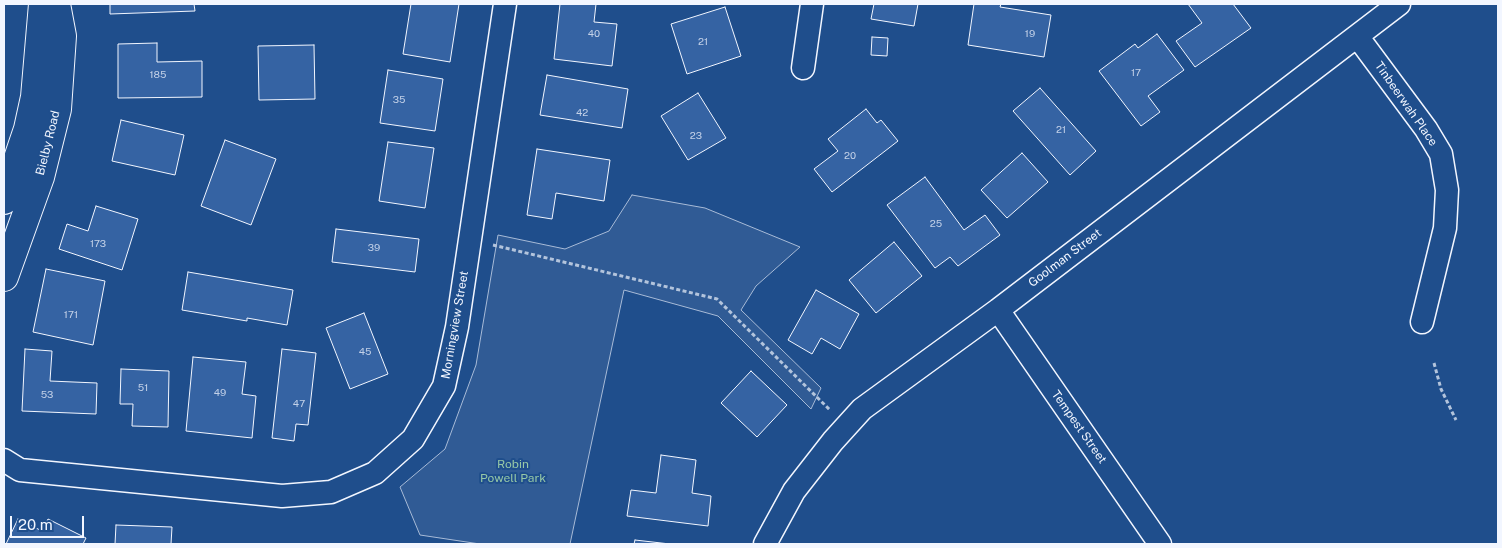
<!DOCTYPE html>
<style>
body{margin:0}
#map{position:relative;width:1502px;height:548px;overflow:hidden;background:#1f4e8c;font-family:"Public Sans",sans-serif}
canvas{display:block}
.frame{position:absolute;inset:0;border:5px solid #f2f6ff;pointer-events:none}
.scale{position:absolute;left:10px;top:516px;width:74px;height:22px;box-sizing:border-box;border:2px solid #f2f6ff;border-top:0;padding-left:6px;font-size:15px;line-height:18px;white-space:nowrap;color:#f2f6ff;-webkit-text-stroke:4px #1f4e8c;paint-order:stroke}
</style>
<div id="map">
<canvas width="1502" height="548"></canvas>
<div class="frame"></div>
<div class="scale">20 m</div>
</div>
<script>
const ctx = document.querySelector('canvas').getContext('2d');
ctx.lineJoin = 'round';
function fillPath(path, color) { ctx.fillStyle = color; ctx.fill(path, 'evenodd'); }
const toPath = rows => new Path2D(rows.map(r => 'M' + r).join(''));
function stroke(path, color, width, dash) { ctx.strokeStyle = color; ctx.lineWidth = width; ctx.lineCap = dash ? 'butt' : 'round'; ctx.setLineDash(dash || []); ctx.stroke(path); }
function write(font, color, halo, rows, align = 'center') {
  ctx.font = font + ' "Public Sans",sans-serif'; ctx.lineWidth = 4; ctx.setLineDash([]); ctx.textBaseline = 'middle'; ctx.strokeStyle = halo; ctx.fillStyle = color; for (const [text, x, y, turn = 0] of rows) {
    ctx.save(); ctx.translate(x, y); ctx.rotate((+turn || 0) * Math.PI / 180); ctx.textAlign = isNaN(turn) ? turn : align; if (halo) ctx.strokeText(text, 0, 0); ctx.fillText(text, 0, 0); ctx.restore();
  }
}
const built = toPath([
 [632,195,705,208,800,247,756,286,741,310,821,388,811,409,718,316,624,290,570,544,480,544,420,535,400,487,445,449,476,365,498,235,565,249,609,231,632,195]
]);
fillPath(built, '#305b95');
stroke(built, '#a8bbd7', 1);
const building = toPath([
 [110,4,194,4,195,11,110,14,110,4],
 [411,4,459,4,450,62,403,54,411,4],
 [560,4,596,4,594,22,617,24,612,66,554,59,560,4],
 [874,4,918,4,914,26,871,19,874,4],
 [974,4,1001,4,1000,7,1051,15,1044,57,968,45,974,4],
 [1188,4,1233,4,1251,28,1195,67,1176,41,1202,23,1188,4],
 [725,7,741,56,687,74,671,24,725,7],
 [1157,34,1184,70,1148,96,1160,112,1141,126,1099,71,1135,44,1138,48,1157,34],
 [872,37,888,38,887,56,871,55,872,37],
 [157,43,157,62,202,61,202,97,118,98,118,44,157,43],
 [314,45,315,99,259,100,258,46,314,45],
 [388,70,443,79,435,131,380,123,388,70],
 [547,75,628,89,622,128,540,115,547,75],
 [1040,88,1096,151,1070,175,1013,111,1040,88],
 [698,93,726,138,688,160,661,116,698,93],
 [866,109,877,123,881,120,898,141,832,192,814,169,838,151,828,139,866,109],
 [121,120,184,135,175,175,112,161,121,120],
 [225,140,276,159,251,225,201,206,225,140],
 [388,142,434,148,425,208,379,201,388,142],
 [537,149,610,160,604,201,556,193,552,219,527,215,537,149],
 [1022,153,1048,182,1007,218,981,190,1022,153],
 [925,177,964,230,985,215,1000,235,958,266,950,257,935,268,887,205,925,177],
 [96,206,138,219,122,270,59,249,67,224,88,231,96,206],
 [336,229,419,239,415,272,332,262,336,229],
 [894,242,922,276,876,313,849,280,894,242],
 [46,269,105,281,93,345,33,332,46,269],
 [188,272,293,290,287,325,247,318,247,321,182,310,188,272],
 [816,290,859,314,840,349,821,338,812,354,788,340,816,290],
 [364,313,388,374,350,389,326,328,364,313],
 [25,349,52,351,50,381,97,383,96,414,22,411,25,349],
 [282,349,316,353,308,425,296,424,294,441,272,438,282,349],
 [193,357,246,362,242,394,256,396,252,438,186,431,193,357],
 [121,369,169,371,168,427,132,426,133,404,120,404,121,369],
 [751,371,787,405,757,437,721,403,751,371],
 [661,455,696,460,692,493,711,496,708,526,627,516,631,490,656,493,661,455],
 [18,519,42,531,48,519,86,538,83,544,6,544,18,519],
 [116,525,172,527,171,544,115,544,116,525],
 [635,540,670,544,634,544,635,540]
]);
fillPath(building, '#3563a3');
stroke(building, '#f2f6ff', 1);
const street = toPath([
 [1357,36,1426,129,1441,154,1447,190,1445,228,1422,322],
 [803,68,812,4],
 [998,310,1160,544],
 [4,460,20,470,282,496,331,492,375,473,413,439,444,386,457,327,505,4],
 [765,544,794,491,833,441,862,409,998,310,1399,4]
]);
const secondary = toPath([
 [4,200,28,129,35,97,43,4],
 [4,277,40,177,57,109,62,36,56,4]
]);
stroke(street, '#f2f6ff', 25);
stroke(secondary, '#f2f6ff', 30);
stroke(toPath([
 [493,245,717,299,830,410],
 [1434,363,1441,389,1456,420]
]), '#b3c4dc', 3, [4, 2.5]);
stroke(street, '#1f4e8c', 22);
stroke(secondary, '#1f4e8c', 28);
write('10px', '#c3d1e8', null, [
 ["40",594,34],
 ["19",1030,34],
 ["21",703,42],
 ["17",1136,73],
 ["185",158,75],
 ["35",399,100],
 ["42",582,113],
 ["21",1061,130],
 ["23",696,136],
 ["20",850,156],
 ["25",936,224],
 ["173",98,244],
 ["39",374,248],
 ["171",71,315],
 ["45",365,352],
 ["51",143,388],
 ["49",220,393],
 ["53",47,395],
 ["47",299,404]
]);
write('12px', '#f2f6ff', '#1f4e8c', [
 ["Tinbeerwah Place",1406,104,55],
 ["Bielby Road",48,143,-76],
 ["Goolman Street",1065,258,-37],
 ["Morningview Street",455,325,-80],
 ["Tempest Street",1079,427,55]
]);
write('12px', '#97c8a6', '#1f4e8c', [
 ["Robin",513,464],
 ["Powell Park",513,478]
]);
</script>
